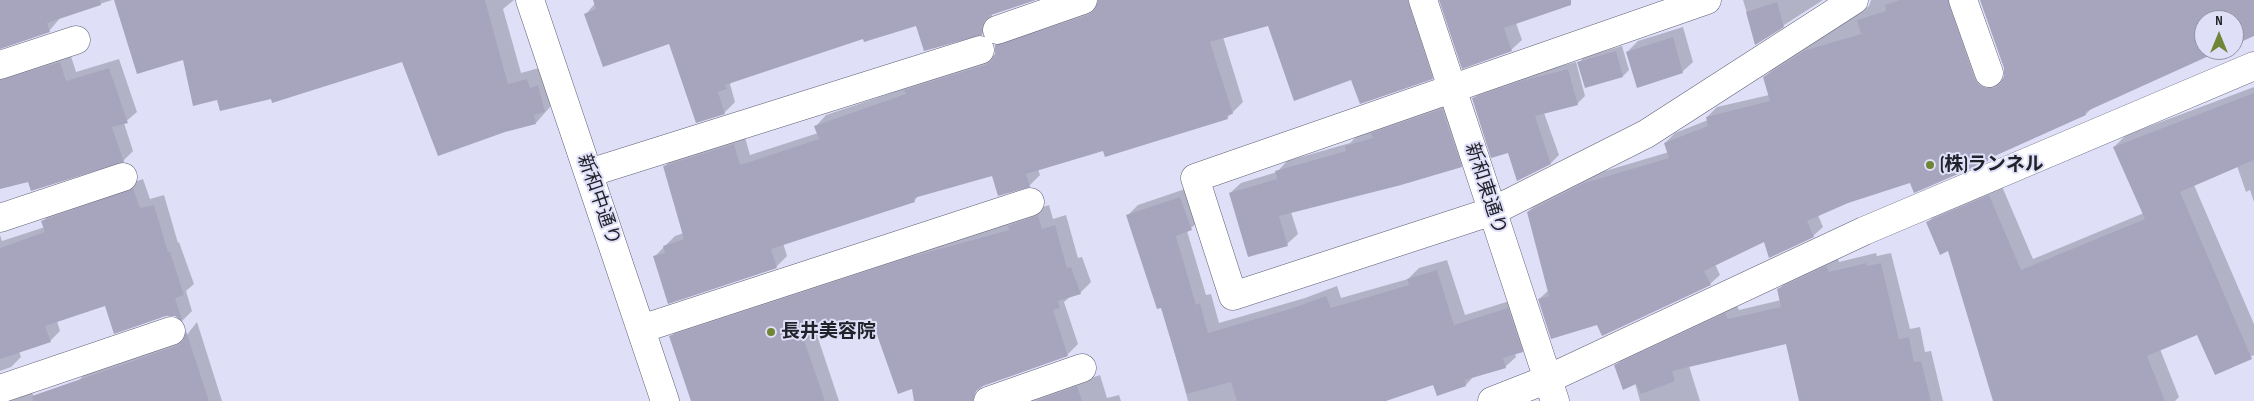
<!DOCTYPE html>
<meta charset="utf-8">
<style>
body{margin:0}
#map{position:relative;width:2254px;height:401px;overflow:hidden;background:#dfdff8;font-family:"Sofia Sans Condensed",sans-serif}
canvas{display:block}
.north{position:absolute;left:2194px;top:10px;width:50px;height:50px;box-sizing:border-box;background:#dfdff8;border:1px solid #9393a6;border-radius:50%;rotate:0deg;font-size:14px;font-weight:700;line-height:20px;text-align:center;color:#22222b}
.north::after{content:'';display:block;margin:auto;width:18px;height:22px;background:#718536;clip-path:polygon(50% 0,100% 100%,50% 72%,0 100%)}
</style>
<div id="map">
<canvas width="2254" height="401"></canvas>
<div class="north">N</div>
</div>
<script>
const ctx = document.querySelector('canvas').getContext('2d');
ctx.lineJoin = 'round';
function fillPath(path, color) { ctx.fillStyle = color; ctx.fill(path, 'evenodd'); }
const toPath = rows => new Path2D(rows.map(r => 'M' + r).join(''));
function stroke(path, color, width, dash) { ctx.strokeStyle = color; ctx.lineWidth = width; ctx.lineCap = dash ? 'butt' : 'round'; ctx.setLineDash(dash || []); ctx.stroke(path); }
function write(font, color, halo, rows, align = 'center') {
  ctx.font = font + ' "Sofia Sans Condensed","Noto Sans JP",sans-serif'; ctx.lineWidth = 4; ctx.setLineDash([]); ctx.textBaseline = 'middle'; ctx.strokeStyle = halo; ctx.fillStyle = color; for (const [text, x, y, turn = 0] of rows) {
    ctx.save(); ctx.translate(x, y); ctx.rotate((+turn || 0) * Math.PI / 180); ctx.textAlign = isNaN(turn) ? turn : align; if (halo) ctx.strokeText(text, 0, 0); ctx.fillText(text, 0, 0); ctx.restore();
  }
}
fillPath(toPath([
 [0,0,112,0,61,17,49,31,0,47],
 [115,0,514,0,503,9,521,73,539,68,557,99,536,123,403,61,272,97,218,99,184,58],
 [598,0,1032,0,992,14,992,23,982,34,917,25,864,37,733,81,730,84,735,102,724,113,670,43,586,14],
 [1107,0,1400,0,1408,24,1426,17,1442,67,1432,78,1352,79,1268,24,1223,37,1243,102,1227,118,1104,149,1038,169,1040,175,1029,186,993,175,919,195,914,201,783,243,787,256,776,267,654,257,675,236,684,233,665,166,675,156,744,134,750,155,818,133,816,126,826,115,909,87,916,80,996,55,996,46,1007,35],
 [1459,0,1516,23,1522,40,1511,50],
 [1743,0,1823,0,1756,43],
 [1871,0,1959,0,1996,79,2004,79,2005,68,1981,0,2254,0,2254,34,2234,43,2234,20,2204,20,2204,50,2219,50,2093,107,2086,114,1992,156,1988,160,1911,182,1848,202,1818,215,1823,227,1813,236,1765,240,1715,264,1720,275,1710,284,1598,323,1539,299,1549,290,1528,212,1538,202,1595,174,1669,152,1665,143,1675,133,1708,120,1707,117,1717,107,1769,95,1765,77,1774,68,1869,6],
 [1683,27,1693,62,1682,72,1627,52,1638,41],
 [1622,46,1629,70,1623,76,1586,87,1579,63,1584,57],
 [70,53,76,72,119,59,137,112,124,123,133,151,123,161,0,188,0,78],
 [1576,62,1585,96,1577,104,1544,113,1559,155,1551,163,1509,151,1473,99,1481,91,1530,74],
 [2254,87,2254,202,2250,190,2246,192,2237,166,2194,185,2254,324,2254,355,2215,373,2197,333,2160,349,2179,397,2175,401,1997,401,1949,250,1928,222,1940,210,2001,184,2033,259,2144,213,2114,147,2126,135],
 [1453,99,1471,155,1461,166,1291,212,1298,234,1287,244,1230,193,1241,183,1277,172,1287,161,1350,143,1357,136,1375,131,1383,123],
 [143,179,150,199,164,195,178,243,179,242,194,284,186,291,192,311,183,320,175,315,106,305,57,321,60,331,50,341,19,351,21,357,11,367,0,371,0,235,2,241,45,227,43,221,53,211],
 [1191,187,1202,219,1187,231,1206,295,1211,294,1219,323,1305,298,1337,286,1341,298,1408,279,1419,268,1447,260,1465,315,1519,298,1533,341,1522,351,1515,353,1516,357,1505,367,1474,376,1466,385,1434,383,1382,401,1188,401,1162,307,1128,215,1138,205],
 [1049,205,1053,219,1066,215,1078,258,1082,257,1091,282,1080,293,1071,296,1064,302,1078,344,1067,355,872,316,817,335,839,401,693,401,671,336,682,326],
 [1876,253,1877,256,1891,253,1910,329,1920,327,1925,352,1931,351,1943,401,1805,401,1787,342,1689,366,1700,401,1640,401,1635,383,1615,366,1626,355,1736,304,1739,310,1781,300,1778,290,1789,279,1837,256,1839,262],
 [197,322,222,401,79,401,78,381,88,371,186,336],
 [1100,375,1107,398,1119,395,1121,401,1026,401],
 [31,389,35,401,0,401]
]), '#0003');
fillPath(toPath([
 [0,0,100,0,101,5,47,23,50,32,0,49],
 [114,0,485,0,508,84,527,79,530,88,538,85,545,112,534,115,536,124,505,132,438,156,402,62,272,103,271,99,220,111,217,100,193,106,183,60,137,74],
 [593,0,1036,0,991,15,985,20,982,27,982,35,924,51,916,26,864,42,863,39,725,85,727,89,718,92,725,114,696,123,669,44,603,67,584,14,596,9],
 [1098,0,1408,0,1433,79,1360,104,1351,80,1294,101,1268,26,1210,42,1233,114,1227,115,1228,119,1105,157,1103,151,1026,174,1030,187,998,196,992,176,914,198,915,202,771,249,777,268,668,304,653,256,665,253,663,246,684,239,663,166,734,144,740,165,819,139,814,126,906,94,904,90,985,65,991,61,995,54,995,45,1088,15,1095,10],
 [1439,0,1571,0,1571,5,1504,28,1512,51,1462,69],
 [1900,0,1948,0,1974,78,1979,85,1987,88,1995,88,2001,83,2004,76,2004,68,1980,0,2254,0,2254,36,2234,45,2234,20,2204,20,2204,50,2222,50,2085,112,2086,115,1988,159,1988,161,1914,193,1910,183,1848,203,1807,221,1814,237,1769,258,1764,242,1704,271,1711,285,1602,336,1597,325,1551,339,1538,299,1549,296,1527,212,1584,183,1669,158,1664,143,1708,126,1706,117,1770,101,1763,77,1806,50,1861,34,1857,20,1886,11,1885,5],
 [1777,2,1784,27,1755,45,1746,12],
 [1673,37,1683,73,1637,88,1626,52],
 [1616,51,1623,77,1585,88,1577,62],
 [60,62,66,81,109,68,128,123,112,127,124,162,31,191,28,182,0,189,0,80],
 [1568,69,1578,105,1535,116,1551,164,1517,181,1508,153,1491,158,1472,98,1521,81],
 [2254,93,2254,160,2180,192,2252,359,2215,375,2197,335,2147,356,2165,401,1993,401,1948,251,1940,255,1926,222,1989,195,2021,270,2145,219,2113,147],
 [1442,109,1462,167,1401,185,1279,216,1288,246,1248,257,1229,193,1277,179,1275,171,1346,151,1345,146,1373,138,1371,133],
 [133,188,140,208,154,205,168,252,170,252,184,295,175,298,183,322,175,316,166,316,114,334,105,306,45,326,51,342,0,359,0,248,45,232,41,221],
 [1180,197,1192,230,1176,236,1196,305,1200,303,1208,333,1293,308,1326,296,1331,308,1409,285,1407,279,1437,270,1454,325,1508,308,1523,352,1503,358,1506,368,1465,380,1466,386,1437,396,1433,385,1386,401,1237,401,1231,382,1187,394,1161,308,1157,309,1126,215],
 [1038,215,1042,229,1055,225,1067,268,1071,267,1081,294,1058,301,1060,308,1053,310,1068,356,983,386,976,391,973,401,914,401,912,389,898,394,871,318,804,340,825,401,691,401,669,336,907,258,1009,230,1008,226],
 [1866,263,1867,266,1881,263,1899,339,1909,337,1914,362,1921,361,1931,401,1799,401,1786,344,1672,371,1675,381,1641,394,1636,384,1623,390,1614,365,1725,313,1728,319,1781,307,1777,289,1826,266,1829,272],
 [186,331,209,401,33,401,32,396,176,346,183,341],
 [1077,386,1082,401,1035,401]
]), '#a6a5bd');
const minor = toPath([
 [530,0,665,401],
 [1423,0,1555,401],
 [1707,0,1195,178,1233,296,1493,211,1646,134,1854,0],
 [1963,0,1989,73],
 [997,30,1083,0],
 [0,65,76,40],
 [589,173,980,50],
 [0,218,123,177],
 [641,329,1030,202],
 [0,389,171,331],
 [988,401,1082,368],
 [1492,401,1548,379,1864,231,2254,66]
]);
stroke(minor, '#5f5f74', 29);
stroke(minor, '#fff', 28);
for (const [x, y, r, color] of [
 [1930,165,5,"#718536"],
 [771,332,5,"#718536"]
]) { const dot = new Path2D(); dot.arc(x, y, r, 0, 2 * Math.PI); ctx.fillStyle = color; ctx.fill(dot); stroke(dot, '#dfdff8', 2); }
write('bold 19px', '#22222b', '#dfdff8', [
 ["(株)ランネル",1940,165],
 ["長井美容院",781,332]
], 'left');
write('19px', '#22222b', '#dfdff8', [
 ["新和東通り",1485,189,72],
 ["新和中通り",598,200,71]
]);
</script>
